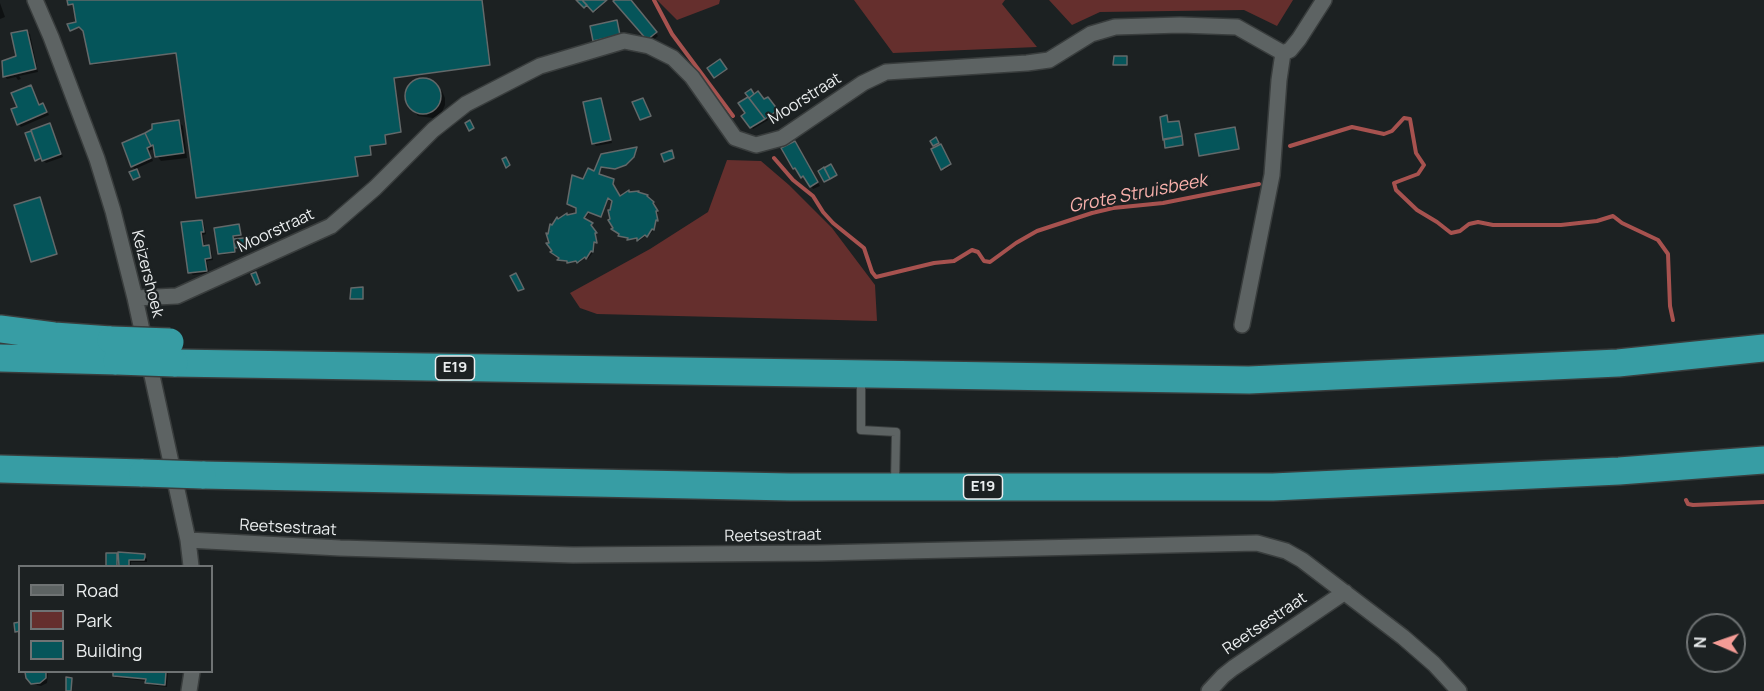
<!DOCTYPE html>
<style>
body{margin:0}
#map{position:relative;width:1764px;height:691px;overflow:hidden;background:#1c2122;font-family:Manrope,sans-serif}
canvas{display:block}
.legend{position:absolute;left:18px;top:565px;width:195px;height:108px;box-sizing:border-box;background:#1c2122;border:2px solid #6f7374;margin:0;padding:8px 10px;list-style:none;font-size:18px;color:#ebeeef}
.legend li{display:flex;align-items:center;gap:12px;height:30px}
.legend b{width:30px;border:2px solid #6f7374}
.north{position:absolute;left:1686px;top:613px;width:60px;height:60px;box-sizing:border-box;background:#1c2122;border:2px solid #6f7374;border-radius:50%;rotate:272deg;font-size:16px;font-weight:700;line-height:24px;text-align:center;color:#ebeeef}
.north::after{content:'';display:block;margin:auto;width:21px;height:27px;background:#f59c96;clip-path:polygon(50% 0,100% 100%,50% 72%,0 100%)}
</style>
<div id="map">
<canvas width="1764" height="691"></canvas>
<ul class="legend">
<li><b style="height:8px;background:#5d6363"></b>Road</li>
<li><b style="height:16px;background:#652f2d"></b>Park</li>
<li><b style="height:16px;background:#05555a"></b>Building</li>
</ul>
<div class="north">N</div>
</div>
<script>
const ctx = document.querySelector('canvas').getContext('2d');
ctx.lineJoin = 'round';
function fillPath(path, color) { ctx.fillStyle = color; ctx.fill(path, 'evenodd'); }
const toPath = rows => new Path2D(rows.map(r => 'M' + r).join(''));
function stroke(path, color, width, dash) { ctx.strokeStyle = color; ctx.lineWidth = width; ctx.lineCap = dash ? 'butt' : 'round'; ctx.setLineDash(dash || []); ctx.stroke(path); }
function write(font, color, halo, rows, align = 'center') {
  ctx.font = font + ' Manrope,sans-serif'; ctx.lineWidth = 4.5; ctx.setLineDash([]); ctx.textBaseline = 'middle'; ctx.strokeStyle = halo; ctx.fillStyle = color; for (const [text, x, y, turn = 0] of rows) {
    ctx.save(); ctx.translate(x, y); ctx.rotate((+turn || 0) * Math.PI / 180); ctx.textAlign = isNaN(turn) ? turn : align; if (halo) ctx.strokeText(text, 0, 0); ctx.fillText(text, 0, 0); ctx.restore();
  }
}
fillPath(toPath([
 [657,0,720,0,719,4,677,20],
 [854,0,1005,0,1002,4,1037,47,893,53],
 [1049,0,1293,0,1277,26,1244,10,1100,12,1072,25],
 [727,160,761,161,789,185,832,228,875,285,877,321,597,314,580,308,570,293,650,249,708,212]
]), '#652f2d');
fillPath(toPath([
 [69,0,482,0,491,65,394,79,401,133,385,135,387,145,370,147,371,156,356,158,358,176,198,198,178,53,93,65,84,30,81,27,71,30,78,23,75,5,70,5],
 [578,0,608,0,595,12,589,5,586,8],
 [617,0,630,0,658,36,651,42],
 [0,3,5,17,0,19],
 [27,32,30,34,38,72,19,76,21,79,18,80,16,77,7,79,5,76,18,57],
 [416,80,430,81,442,91,445,98,445,105,442,112,433,118,418,116,407,101,408,88],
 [31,86,40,106,43,105,45,107,49,115,21,127,18,124,19,107],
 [751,91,754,95,765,101,771,101,780,113,753,129,751,127,747,113,741,104,751,98,747,93],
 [600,100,603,103,612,143,596,146,594,143],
 [1167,117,1170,124,1179,122,1181,125,1183,146,1167,147],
 [179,122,183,126,187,158,161,161,157,156,155,148,149,151,153,161,135,169,138,172,140,178,135,180,137,171,132,166,124,144],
 [49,125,63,157,46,163,42,159,37,161,27,134],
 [1235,129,1239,150,1200,156],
 [937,140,951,166,944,170,934,145],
 [797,146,820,186,813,189,806,179,805,179,794,168],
 [637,148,634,158,627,165,617,169,602,167,599,175,614,181,613,187,620,198,647,198,654,203,658,212,658,221,656,221,655,229,648,236,647,235,639,241,638,239,630,240,629,238,621,237,614,201,609,197,602,217,590,212,584,220,592,225,591,226,596,233,594,251,588,259,586,257,579,263,578,261,569,263,569,261,560,260,559,220,577,214,584,181,595,174,602,156],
 [202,222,204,224,206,234,203,235,205,247,209,247,211,249,213,260,207,261,209,273,193,275,190,272],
 [239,226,241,236,233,237,234,241,253,238,255,246,235,249,236,253,220,255],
 [108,554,116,554,120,558,144,556,147,559,147,562,131,562,131,566,108,566],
 [27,672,46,672,48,674,47,683,41,686,32,684,26,676],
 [114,672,168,672,167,687,150,685,147,681,117,678,114,676]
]), '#0007');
stroke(toPath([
 [654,0,672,34,733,116],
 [1290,146,1352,127,1384,134,1392,131,1404,118,1410,119,1416,153,1424,165,1418,174,1394,183,1396,190,1417,210,1437,222,1451,233,1460,231,1469,224,1478,222,1493,225,1561,225,1597,221,1613,216,1622,223,1658,240,1668,254,1670,306,1673,320],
 [774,158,793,180,813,196,823,212,833,223,864,248,872,272,876,277,934,263,954,261,972,250,978,252,984,261,990,262,1016,243,1037,231,1092,213,1113,208,1163,203,1259,184],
 [1686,500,1688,504,1693,505,1764,502]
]), '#a7524f', 4);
const building = toPath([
 [67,0,482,0,490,65,394,78,401,132,385,135,386,144,370,146,371,155,355,157,358,176,196,198,176,53,90,64,83,31,79,27,70,31,67,24,76,22,73,4,68,5,67,0],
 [576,0,582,0,587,5,584,8,576,0],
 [582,0,607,0,593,12,582,0],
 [615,0,631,0,657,32,647,40,613,1,615,0],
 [617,20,620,35,593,41,590,26,617,20],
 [27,30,36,69,3,77,2,61,16,56,11,33,27,30],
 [1114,56,1127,56,1127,65,1113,65,1114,56],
 [720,59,727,69,714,78,707,68,720,59],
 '405 96a18 18 0 1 1 36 0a18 18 0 1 1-36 0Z',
 [31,85,39,105,43,103,47,112,17,125,11,109,17,107,11,93,31,85],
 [751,89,754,94,749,98,745,93,751,89],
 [758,91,764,99,768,97,778,110,765,119,749,98,758,91],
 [748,97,765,119,750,128,741,116,745,113,738,103,748,97],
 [601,98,611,140,592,144,583,102,601,98],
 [643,98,651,116,640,120,632,102,643,98],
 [1167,115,1168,122,1179,121,1182,136,1163,140,1160,117,1167,115],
 [179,120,184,153,155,157,153,145,151,146,145,133,152,129,152,124,179,120],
 [470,120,474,128,469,131,465,123,470,120],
 [50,123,61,154,42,161,31,130,50,123],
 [1235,127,1239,149,1199,156,1195,134,1235,127],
 [31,131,41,158,35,161,25,133,31,131],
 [145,133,151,146,147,148,151,158,131,167,122,143,145,133],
 [1182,136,1183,145,1165,148,1164,139,1182,136],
 [936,137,939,143,933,146,930,141,936,137],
 [795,141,818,182,810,187,803,176,801,178,795,168,793,169,781,148,795,141],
 [941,144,951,164,941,170,931,149,941,144],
 [637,147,634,157,626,165,615,169,601,167,599,174,614,179,613,184,620,196,629,190,629,192,639,191,638,192,648,195,647,196,654,202,653,203,658,211,656,211,658,221,656,220,654,230,652,229,647,237,645,235,637,241,637,238,627,240,628,238,618,236,619,234,611,229,613,228,608,220,610,219,608,210,610,210,612,201,608,198,601,217,588,212,584,218,593,223,591,225,597,233,595,233,597,243,594,242,593,252,591,251,586,259,585,257,577,263,576,261,567,263,567,261,557,260,559,258,550,252,552,251,546,243,549,243,546,233,548,234,550,224,552,225,557,217,558,219,567,213,567,215,576,213,576,208,567,204,572,175,583,179,588,168,594,171,601,154,637,147],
 [672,150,674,158,664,162,661,154,672,150],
 [506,157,510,165,506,168,502,159,506,157],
 [831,164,837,175,830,179,824,168,831,164],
 [824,167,830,179,824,182,818,171,824,167],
 [137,169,140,177,133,180,129,172,137,169],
 [40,197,57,254,31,262,14,205,40,197],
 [202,220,204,232,201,232,203,246,209,245,211,258,205,259,207,271,188,273,181,222,202,220],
 [239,224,241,235,233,236,235,252,218,254,214,228,239,224],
 [253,237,254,246,235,248,234,239,253,237],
 [256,272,260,283,256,285,251,274,256,272],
 [516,273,524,289,518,291,510,276,516,273],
 [363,287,363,299,350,299,351,288,363,287],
 [118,552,145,554,145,557,144,560,129,560,129,566,119,566,118,552],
 [106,553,117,553,117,566,106,566,106,553],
 [20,622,20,631,15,632,14,623,20,622],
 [25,672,46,672,46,678,40,683,31,684,26,678,25,672],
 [113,672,166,672,165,685,145,683,146,679,113,676,113,672],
 [66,677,72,678,71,691,66,691,66,677]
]);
fillPath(building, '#05555a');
stroke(building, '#63696a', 1.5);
const service = toPath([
 [861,378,861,430,896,432,895,483]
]);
const minor = toPath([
 [35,0,51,37,97,159,113,211,135,298,188,540,191,566],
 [1283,53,1290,50,1299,39,1324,0],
 [135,298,177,296,331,226,375,188,433,130,466,104,540,66,624,41,649,46,673,58,692,77,735,138,756,145,782,138,863,83,886,72,1027,63,1049,60,1091,34,1115,27,1180,25,1237,27,1283,53],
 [1242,325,1272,175,1279,80,1283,53],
 [188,540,340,548,573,555,818,553,1257,543,1286,551,1302,560,1403,637,1434,664,1459,691],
 [189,691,192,672],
 [1209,691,1223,676,1233,668,1345,592]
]);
const motorway = toPath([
 [0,329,54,336,111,340],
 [0,358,117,361],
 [174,363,1249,380,1618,363,1764,348],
 [0,469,143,473],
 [202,475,790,487,1273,487,1619,471,1764,460]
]);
stroke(service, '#393d3d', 10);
stroke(minor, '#393d3d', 18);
stroke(motorway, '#393d3d', 30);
stroke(service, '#5d6363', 8);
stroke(minor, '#5d6363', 15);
stroke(motorway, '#379da4', 27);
const motorwayBridge = toPath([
 [111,340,170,342],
 [117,361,174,363],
 [143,473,202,475]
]);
stroke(motorwayBridge, '#393d3d', 30, []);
stroke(motorwayBridge, '#379da4', 27);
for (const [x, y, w] of [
 [455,368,39],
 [983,487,39]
]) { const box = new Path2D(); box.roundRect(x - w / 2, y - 12, w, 24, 4.5); ctx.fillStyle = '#1c2122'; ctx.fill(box); stroke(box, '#ebeeef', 1.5); }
write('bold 15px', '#ebeeef', null, [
 ["E19",455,368],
 ["E19",983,487]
]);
write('16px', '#ebeeef', '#1c2122', [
 ["Moorstraat",805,99,-32],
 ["Moorstraat",276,231,-25],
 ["Keizershoek",147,274,76],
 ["Reetsestraat",288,528,3],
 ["Reetsestraat",773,536,-1],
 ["Reetsestraat",1265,624,-34]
]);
write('italic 18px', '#f9b1ac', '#1c2122', [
 ["Grote Struisbeek",1138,194,-11]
]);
</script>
